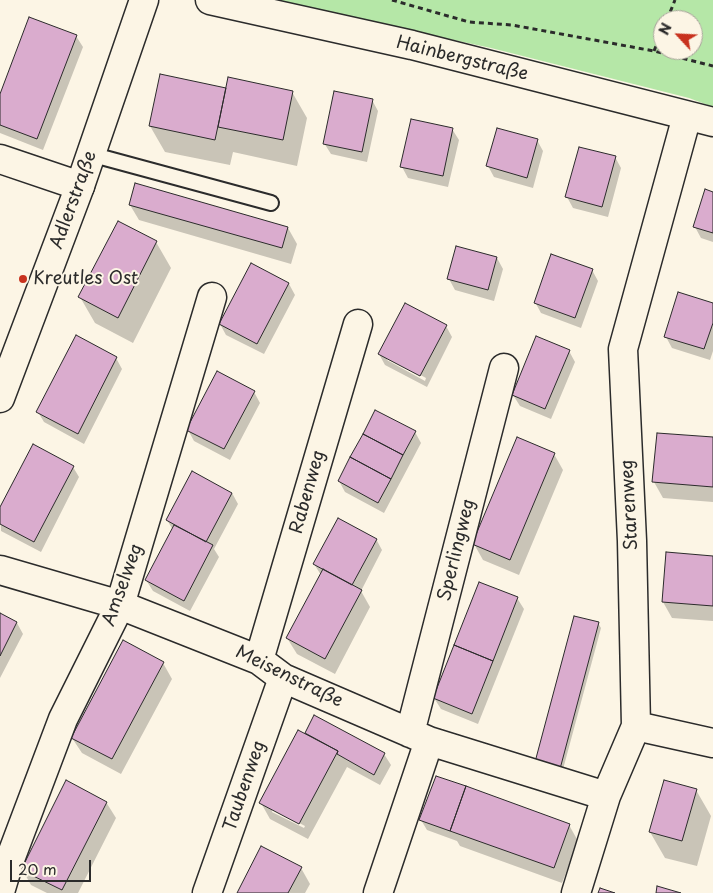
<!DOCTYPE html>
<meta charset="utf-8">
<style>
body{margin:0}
#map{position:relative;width:713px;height:893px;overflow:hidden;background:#fcf5e5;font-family:"Playpen Sans",sans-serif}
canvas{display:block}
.north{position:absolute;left:653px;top:10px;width:50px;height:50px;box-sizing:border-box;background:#fcf5e5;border:1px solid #a8a49b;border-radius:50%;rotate:295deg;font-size:14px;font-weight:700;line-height:20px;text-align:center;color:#2b2b2b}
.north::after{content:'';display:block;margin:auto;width:18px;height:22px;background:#c8321e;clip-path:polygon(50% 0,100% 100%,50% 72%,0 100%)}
.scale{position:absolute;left:10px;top:860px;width:81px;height:22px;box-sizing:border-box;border:2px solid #2b2b2b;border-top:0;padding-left:6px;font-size:15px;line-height:18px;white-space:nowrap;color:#2b2b2b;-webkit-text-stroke:4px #fcf5e5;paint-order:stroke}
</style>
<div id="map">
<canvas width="713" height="893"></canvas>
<div class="north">N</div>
<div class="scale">20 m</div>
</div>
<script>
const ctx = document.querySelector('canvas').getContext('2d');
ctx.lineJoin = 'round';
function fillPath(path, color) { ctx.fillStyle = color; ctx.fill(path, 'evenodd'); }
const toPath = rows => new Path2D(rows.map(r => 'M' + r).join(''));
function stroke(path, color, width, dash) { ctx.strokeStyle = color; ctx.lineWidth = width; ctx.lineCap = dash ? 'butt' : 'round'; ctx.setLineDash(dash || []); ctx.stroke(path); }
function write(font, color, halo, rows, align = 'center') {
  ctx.font = font + ' "Playpen Sans",sans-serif'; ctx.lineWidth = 4; ctx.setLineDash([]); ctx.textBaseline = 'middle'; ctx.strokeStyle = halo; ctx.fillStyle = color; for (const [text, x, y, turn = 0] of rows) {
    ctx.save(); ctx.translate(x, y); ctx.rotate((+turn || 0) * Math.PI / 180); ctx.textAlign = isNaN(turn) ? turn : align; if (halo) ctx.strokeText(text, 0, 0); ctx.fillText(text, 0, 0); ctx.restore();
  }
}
fillPath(toPath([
 [247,0,713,0,713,107,689,98,491,48,370,22],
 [663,20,693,20,693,50,663,50]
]), '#b5e7a7');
fillPath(toPath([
 [76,36,83,47,43,150,0,133,0,97],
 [227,89,292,92,307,118,297,166,233,152,230,165,165,152,150,126],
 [372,100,378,111,367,162,331,154,324,143],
 [452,129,459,140,448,187,408,178,402,167],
 [537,140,543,151,533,188,494,177,488,166],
 [615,157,621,168,608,217,573,208,567,197],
 [713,193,713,242,701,238,695,227],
 [130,205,288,228,297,244,291,264,139,220],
 [156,242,171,268,133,343,95,323,80,297],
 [497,258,503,269,494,301,455,290,449,279],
 [251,265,289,284,295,295,264,354,226,335,220,324],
 [592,270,598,281,581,328,541,313,535,302],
 [713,304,713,351,710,360,672,348,666,337],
 [446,326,452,337,427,387,385,365,379,354],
 [387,357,426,378,425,381,387,360],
 [569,351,575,362,551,419,520,406,513,395],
 [116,358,122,369,84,444,44,422,38,412],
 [254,392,260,403,230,460,194,441,188,430],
 [415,432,421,443,384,513,345,492,339,481],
 [713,438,713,502,663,498,654,482],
 [554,454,563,470,519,575,483,560,474,544],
 [73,467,79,477,41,552,1,531,0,509],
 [232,493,238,504,214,549,219,557,190,611,153,591,146,580,173,530,167,520],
 [376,539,382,550,361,591,370,607,335,674,297,654,287,638,321,575,314,564],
 [713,557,713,621,672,618,663,602],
 [517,598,524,609,478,724,441,709,434,698],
 [0,614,17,623,23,634,0,678],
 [598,623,601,628,562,773,537,762],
 [163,663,172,679,121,774,82,753,72,738],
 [315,717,384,754,391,765,380,785,347,767,308,839,270,819,261,803,305,735],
 [272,809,305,826,304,828,272,812],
 [696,790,711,816,697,866,665,858,650,832],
 [106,802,116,818,78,893,47,893,31,885,22,869],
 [421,820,569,825,578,841,562,883,460,846,457,841,427,830],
 [301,868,310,884,305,893,238,893]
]), '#0003');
const building = toPath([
 [29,17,77,35,37,139,0,125,0,94,29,17],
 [160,74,226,88,215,140,149,126,160,74],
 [228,77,293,91,283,140,218,127,228,77],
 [334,91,373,99,362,152,323,144,334,91],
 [411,119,453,128,443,176,400,167,411,119],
 [497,128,538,139,527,178,486,166,497,128],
 [579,147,616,156,602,207,565,197,579,147],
 [135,183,288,227,282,248,129,205,135,183],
 [705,189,713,192,713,233,693,227,705,189],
 [118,221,157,241,118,318,78,297,118,221],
 [456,246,497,257,488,290,447,279,456,246],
 [551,254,593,269,575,318,534,303,551,254],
 [251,263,289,283,257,344,219,324,251,263],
 [678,292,713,303,713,323,704,349,664,337,678,292],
 [405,303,447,325,420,376,378,354,405,303],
 [76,335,117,357,78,434,36,412,76,335],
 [536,336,570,350,545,409,512,395,536,336],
 [217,371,255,391,224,449,186,430,217,371],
 [375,410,416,431,403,455,363,434,375,410],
 [657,433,713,437,713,487,652,482,657,433],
 [363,434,403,455,391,479,350,457,363,434],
 [517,437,555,453,510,560,472,544,517,437],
 [33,444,74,466,34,542,0,524,0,507,33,444],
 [350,457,391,479,378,503,338,481,350,457],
 [192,471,232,493,206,542,166,520,192,471],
 [338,518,377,539,352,585,313,564,338,518],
 [174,525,213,545,184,601,145,580,174,525],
 [666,552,713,556,713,606,662,602,666,552],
 [323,569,362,590,325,659,286,638,323,569],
 [479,582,518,597,493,661,454,645,479,582],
 [0,613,17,622,0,656,0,613],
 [574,616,599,622,560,769,535,762,574,616],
 [123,640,164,662,112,759,71,738,123,640],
 [454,645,493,661,472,714,433,698,454,645],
 [314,715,385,753,374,775,337,754,338,751,305,733,314,715],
 [298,730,338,751,299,824,259,803,298,730],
 [436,776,466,786,450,831,419,820,436,776],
 [66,780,107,802,62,890,21,870,66,780],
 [664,780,697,789,682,841,649,832,664,780],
 [466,786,570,824,554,868,450,831,466,786],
 [261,846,302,867,288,893,237,893,261,846],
 [657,886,681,893,656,893,657,886],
 [600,888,615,893,598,893,600,888]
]);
fillPath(building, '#daacce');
stroke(building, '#2b2b2b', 1);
const lane = toPath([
 [90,154,271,203]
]);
const street = toPath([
 [0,159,80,186],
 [0,570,120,605,259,660,283,678,429,741,606,796],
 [259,660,358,324],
 [636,726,713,743],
 [410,733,504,368],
 [0,892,9,862,63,719,120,605,212,297],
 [207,893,283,678],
 [378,893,429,741],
 [576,893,606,796,636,726,632,541,623,349,687,116]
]);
const secondary = toPath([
 [210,0,412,45,713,122],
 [0,398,80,186,144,0]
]);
stroke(lane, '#2b2b2b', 18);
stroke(street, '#2b2b2b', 31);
stroke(secondary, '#2b2b2b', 31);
stroke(toPath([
 [392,0,469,22,512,25,654,51,713,66],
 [667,20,675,0],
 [654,51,663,29]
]), '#2b2b2b', 3, [5, 4]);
stroke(lane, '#fcf5e5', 14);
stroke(street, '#fcf5e5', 28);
stroke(secondary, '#fcf5e5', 28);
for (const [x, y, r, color] of [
 [23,279,5,"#c8321e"]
]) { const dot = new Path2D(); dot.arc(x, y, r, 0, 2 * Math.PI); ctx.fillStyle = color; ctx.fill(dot); stroke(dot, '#fcf5e5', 2); }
write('18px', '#2b2b2b', '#fcf5e5', [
 ["Hainbergstraße",462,59,14],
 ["Adlerstraße",74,200,-70],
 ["Rabenweg",308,492,-74],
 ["Starenweg",630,505,-93],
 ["Sperlingweg",457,550,-76],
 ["Amselweg",123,585,-70],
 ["Meisenstraße",289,677,26],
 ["Taubenweg",245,786,-71]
]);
write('18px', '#2b2b2b', '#fcf5e5', [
 ["Kreutles Ost",33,279]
], 'left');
</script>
